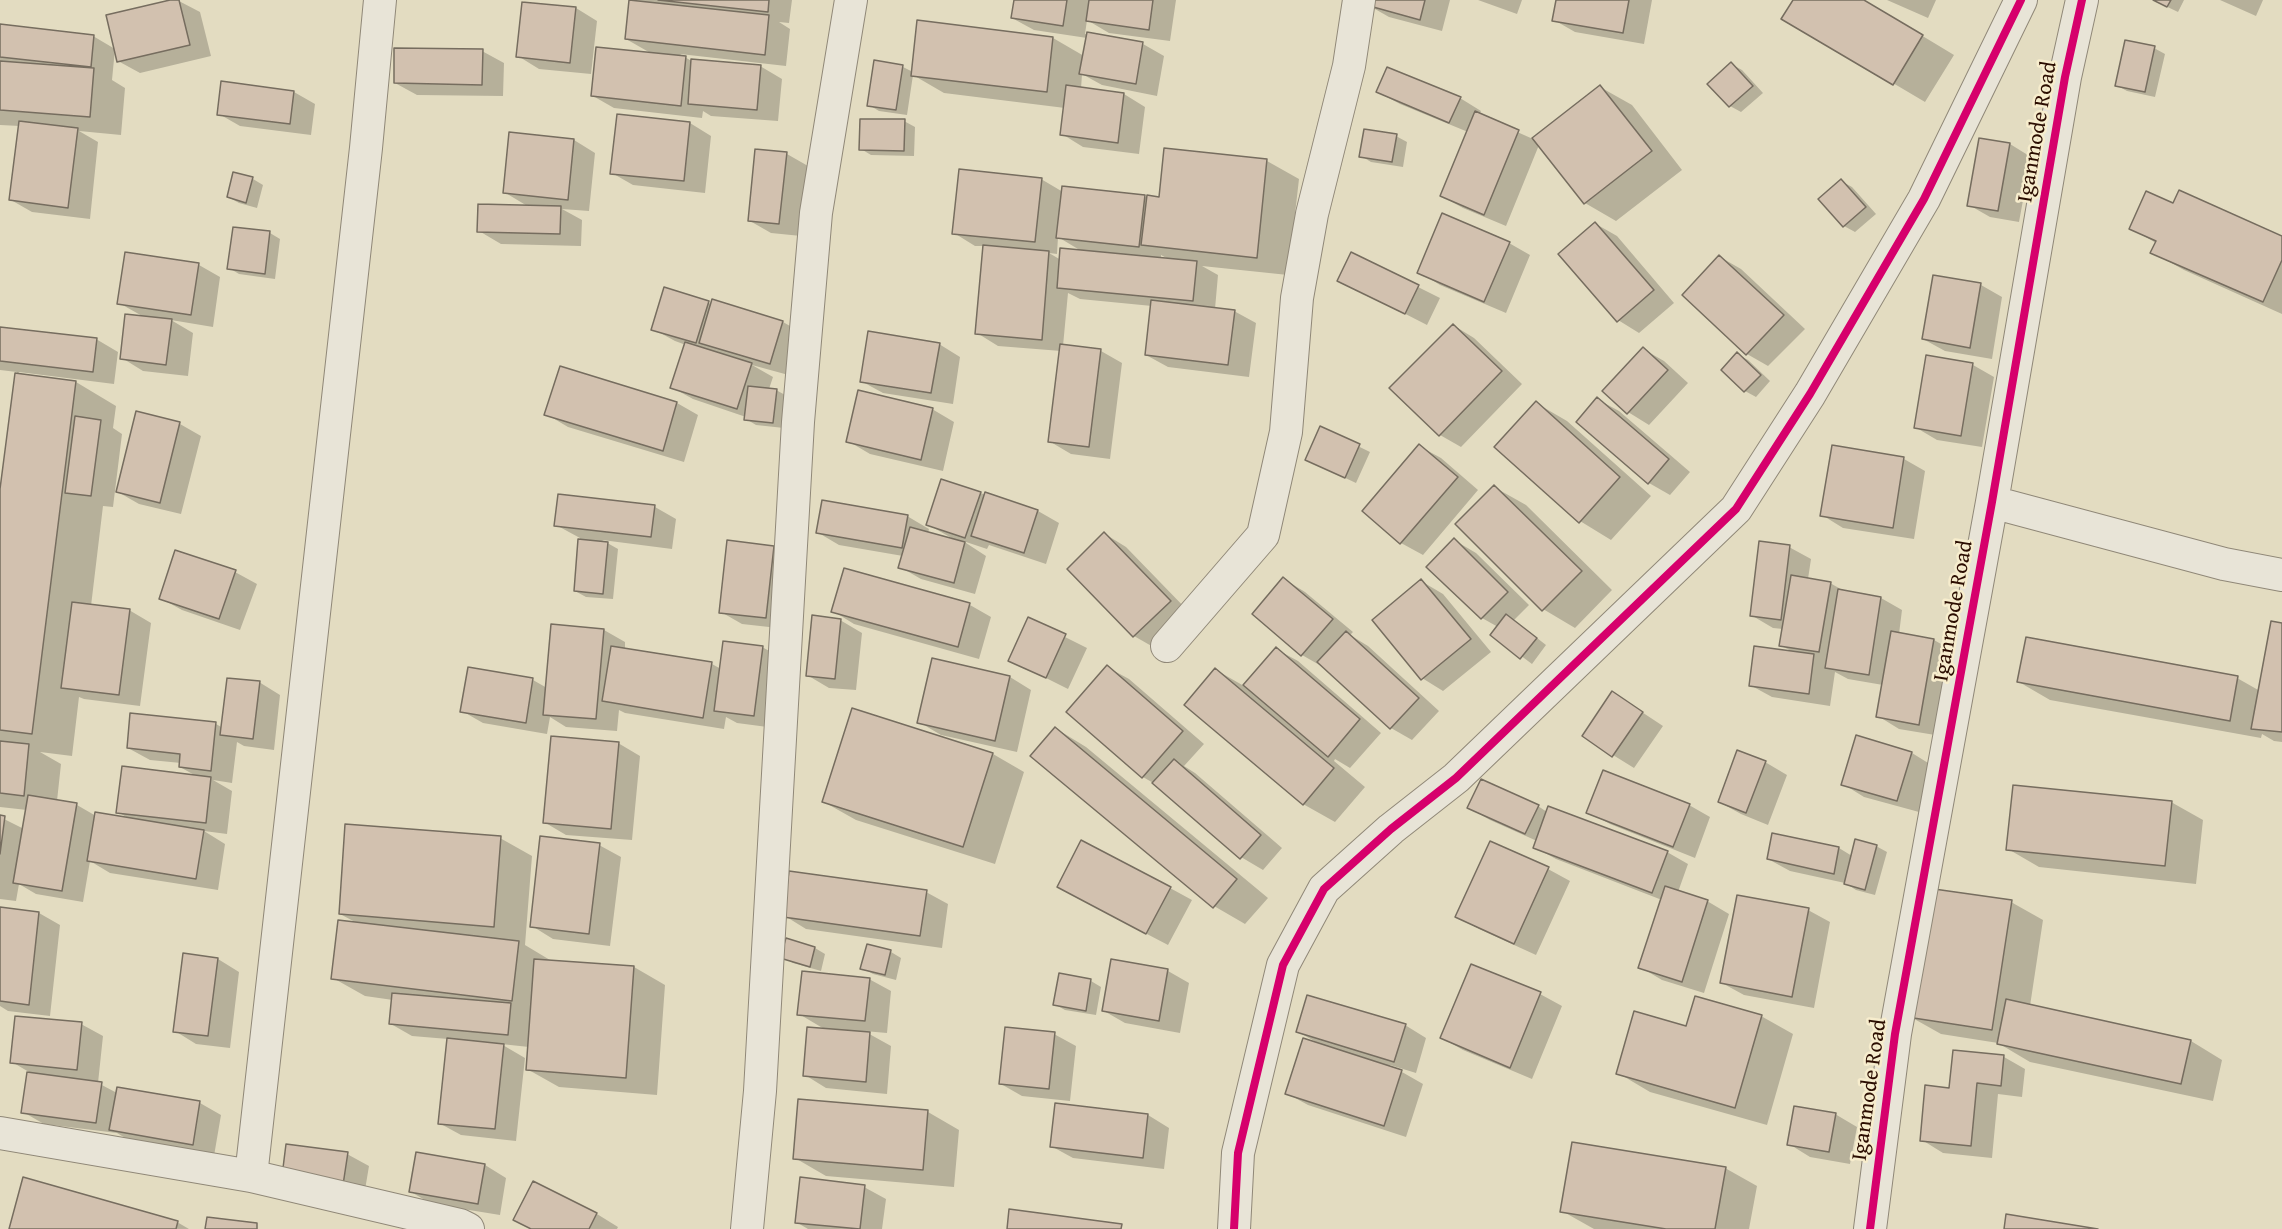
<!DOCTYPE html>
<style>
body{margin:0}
canvas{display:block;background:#e3dcc1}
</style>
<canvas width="2282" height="1229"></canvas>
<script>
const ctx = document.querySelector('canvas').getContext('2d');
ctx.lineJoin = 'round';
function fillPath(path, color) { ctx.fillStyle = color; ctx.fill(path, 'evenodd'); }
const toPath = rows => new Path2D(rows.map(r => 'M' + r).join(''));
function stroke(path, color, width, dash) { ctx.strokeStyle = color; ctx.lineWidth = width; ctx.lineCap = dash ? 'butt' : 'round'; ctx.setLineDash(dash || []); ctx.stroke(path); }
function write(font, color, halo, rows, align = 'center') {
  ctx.font = font + ' "Gentium Book Plus",serif'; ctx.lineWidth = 5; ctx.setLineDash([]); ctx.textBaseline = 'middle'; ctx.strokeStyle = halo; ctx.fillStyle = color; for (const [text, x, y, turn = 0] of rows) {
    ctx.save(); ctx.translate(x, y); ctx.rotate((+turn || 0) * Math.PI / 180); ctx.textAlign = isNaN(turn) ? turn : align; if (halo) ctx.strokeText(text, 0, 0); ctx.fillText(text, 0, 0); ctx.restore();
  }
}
fillPath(toPath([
 [177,0,200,12,211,56,140,73,118,61],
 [631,0,792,0,789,23,779,22,790,29,786,66,680,54,693,62,760,66,782,79,778,121,711,116,703,111,702,118,614,108,593,96,654,55,626,39],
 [1015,0,1176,0,1170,41,1109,33,1087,20,1085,34,1143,44,1164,56,1157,96,1102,85,1082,74,1081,89,1124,94,1145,107,1139,154,1083,147,1062,134,1065,108,944,93,913,75,907,115,879,111,869,105,876,62,903,67,913,72,1053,38,1084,56,1087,38,1034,30,1012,18],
 [1369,0,1450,0,1442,31,1389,17,1368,5],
 [1478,0,1522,0,1517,14],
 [1557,0,1652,0,1644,44,1575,32,1554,20],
 [1794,0,1863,0,1954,55,1925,102,1783,18],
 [1887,0,1936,0,1928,18],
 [2153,0,2184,0,2178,12],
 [2220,0,2263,0,2256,16],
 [576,8,597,21,591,74,539,69,518,56],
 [0,26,93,36,115,49,112,80,125,88,121,135,79,131,98,142,90,219,32,212,11,200,20,126,0,125],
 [2154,48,2165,54,2155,97,2127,91,2116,85],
 [482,51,504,63,503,96,417,95,395,83],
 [1731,64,1742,70,1763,93,1741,112,1730,106],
 [1600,87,1632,105,1682,170,1616,221,1585,203,1539,145,1506,226,1463,208,1441,196,1468,132,1400,104,1378,92,1460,98,1481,111,1479,115,1533,139],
 [294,92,315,104,311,135,240,126,219,114],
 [904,121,915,127,914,156,871,155,861,149],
 [690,123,711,136,705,193,633,185,612,173],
 [1396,136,1407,142,1403,167,1371,162,1361,156],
 [574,140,595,153,589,211,562,209,582,220,581,246,501,244,479,231,529,207,504,192],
 [2010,144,2031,157,2019,222,1990,217,1969,205],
 [1166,150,1267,161,1299,179,1288,275,1202,266,1218,275,1215,309,1234,311,1256,323,1249,377,1168,367,1146,355,1152,306,1080,299,1068,293,1063,346,1101,351,1122,363,1110,459,1071,454,1049,441,1061,351,998,346,977,333,985,246,975,246,954,233,1041,179,1063,192,1160,198],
 [1058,237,1083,252,1061,260,1049,253,1057,254],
 [1161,255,1170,260,1161,259],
 [787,154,808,166,801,236,771,233,750,221],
 [234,174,253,179,263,185,257,208,239,203,228,197],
 [1841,181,1852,187,1876,214,1855,232,1844,226,1821,199],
 [2173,205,2282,237,2282,314,2184,270,2152,252,2156,243,2130,228],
 [1596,224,1617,236,1674,303,1639,333,1618,320],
 [270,233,280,239,275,279,239,274,229,268],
 [1509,243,1530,255,1506,313,1440,285,1419,272],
 [126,254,199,265,220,277,213,327,171,320,193,333,188,376,143,371,122,358,144,317,119,303],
 [1352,254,1440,298,1427,325,1339,280],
 [1720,257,1741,269,1805,329,1768,366,1747,354],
 [1934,276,1981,285,2002,297,1992,359,1945,351,1923,339],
 [708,303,783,322,804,334,792,376,752,365,773,377,769,389,776,390,787,396,784,428,756,425,746,419,746,417,693,399,671,387,686,345,675,341,653,329],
 [1453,325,1474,338,1522,384,1461,447,1440,435],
 [0,328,96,339,118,352,114,384,19,372,18,375,76,382,116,406,113,428,122,434,113,507,103,506,91,606,129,610,151,623,140,706,84,699,79,697,72,756,40,752,61,764,57,801,77,805,96,816,131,820,118,812,198,777,180,767,181,763,150,760,128,748,132,715,216,724,223,728,259,682,280,695,274,750,244,746,237,742,232,783,213,780,232,791,227,834,204,831,225,844,218,890,110,873,90,861,83,902,36,894,19,884,16,901,0,899,0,817,24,829,27,810,0,807,0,501,17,372,0,370],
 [939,344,960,357,953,404,883,393,861,381],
 [1643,349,1664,361,1688,383,1649,425,1628,412],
 [1737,354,1748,360,1770,381,1756,397,1745,391,1723,369],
 [1927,357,1973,365,1994,377,1982,447,1937,440,1915,427],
 [561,368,677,403,698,415,684,462,568,427,546,414],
 [1597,399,1619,411,1690,472,1670,495,1649,483],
 [1536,403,1567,421,1651,496,1611,540,1580,521],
 [932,409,954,422,943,471,870,454,848,441],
 [137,413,180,424,201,436,181,514,139,504,118,492],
 [1321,428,1370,452,1356,483,1307,460],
 [1419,446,1441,458,1478,490,1423,555,1401,543],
 [1833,447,1904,459,1925,471,1914,539,1843,528,1822,515],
 [1494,487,1526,505,1612,590,1575,628,1543,609],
 [980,493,1038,511,1059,523,1046,564,989,545,987,549,963,541,986,556,975,594,921,579,900,567,903,556,839,545,817,532,907,516,929,529,928,533,955,540,927,524],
 [655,507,676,519,672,549,602,540,618,549,613,599,586,597,575,591,580,538,556,525],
 [1105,534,1126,547,1191,614,1155,648,1134,636],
 [1454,540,1476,553,1529,605,1514,620,1546,645,1532,664,1492,634,1498,627,1482,618,1428,567],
 [774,547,795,560,787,629,742,624,721,612],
 [1789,547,1811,559,1808,579,1830,583,1846,592,1881,598,1902,610,1899,634,1934,640,1955,652,1941,736,1899,729,1878,716,1883,685,1848,679,1835,672,1830,706,1772,697,1750,685,1793,652,1780,645,1783,629,1773,628,1751,615],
 [845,570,970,605,991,617,979,659,854,624,833,611],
 [235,572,257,584,240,630,182,610,160,598],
 [1284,579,1305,592,1353,632,1350,635,1368,646,1439,711,1412,740,1391,728,1323,667,1302,655],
 [1421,581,1443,594,1491,652,1443,691,1422,678],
 [1029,619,1087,648,1068,689,1010,660],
 [840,620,862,633,856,690,829,688,807,675],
 [2282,624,2282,742,2274,741,2262,734,2261,738,2050,700,2019,682,2237,678,2260,691],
 [604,630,625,642,625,650,712,664,721,669,762,647,784,659,775,728,737,723,726,717,724,729,625,713,619,710,617,731,566,727,550,717,547,734,483,723,462,711,533,680,547,688],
 [1276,649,1298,661,1381,733,1350,768,1335,759,1334,761,1365,787,1335,822,1303,804,1216,670,1244,686],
 [933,660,1010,677,1031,690,1017,752,941,735,919,722],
 [1107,667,1129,679,1204,744,1184,766,1195,773,1282,848,1263,870,1241,857,1155,784,1143,777],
 [1613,693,1663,726,1634,768,1613,755],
 [1055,728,1086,747,1268,898,1245,924,1214,906],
 [1857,737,1912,753,1933,766,1919,812,1864,797,1843,784],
 [618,743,640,756,632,840,566,835,544,822],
 [993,754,1024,772,995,864,856,820,824,802],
 [1765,762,1787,775,1768,825,1741,814,1719,802],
 [2171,802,2203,820,2196,884,2039,867,2008,849],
 [1689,805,1710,817,1695,858,1610,824,1588,812],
 [1538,806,1547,812,1667,852,1688,864,1678,892,1707,901,1729,914,1704,993,1662,980,1640,967,1662,900,1556,859,1534,847,1537,841,1490,820,1469,808],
 [500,838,532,856,525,945,550,960,634,967,665,985,657,1095,559,1087,527,1069,529,1047,501,1044,525,1058,516,1141,461,1135,439,1123,448,1039,412,1036,391,1024,393,1000,365,996,333,978,357,923,340,914],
 [1491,843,1548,869,1570,881,1536,955,1479,929,1457,917],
 [599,845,621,857,610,946,553,939,532,926],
 [1876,846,1887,852,1875,895,1856,890,1845,883,1790,871,1768,859,1839,848,1852,856],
 [1170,888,1192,900,1168,945,1080,899],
 [926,892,948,904,942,948,806,929,785,916],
 [2011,902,2043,920,2030,1006,2191,1041,2222,1060,2213,1101,2030,1062,1998,1043,1941,1034,1909,1016],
 [0,909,39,913,60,925,50,1016,8,1011,0,1006],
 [1808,910,1830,922,1814,1008,1744,995,1722,983],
 [787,940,815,948,825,954,821,971,793,963,782,957],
 [868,946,891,952,901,958,896,980,873,974,862,968],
 [218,959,239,972,230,1048,196,1044,175,1031],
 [1113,961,1168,971,1189,983,1180,1033,1125,1023,1104,1011],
 [1471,966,1540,994,1562,1006,1532,1079,1463,1050,1442,1038],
 [869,979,891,991,887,1033,864,1031,891,1046,887,1094,826,1088,805,1075,826,1030,799,1014],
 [1091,981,1101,987,1096,1015,1065,1010,1054,1004],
 [1761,1016,1793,1034,1767,1125,1650,1092,1618,1073,1687,1028],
 [81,1024,103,1036,98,1083,117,1093,118,1089,200,1103,221,1115,214,1156,132,1142,117,1133,44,1124,23,1112,29,1072,12,1062],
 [1405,1025,1426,1038,1416,1073,1390,1065,1389,1068,1402,1072,1423,1084,1406,1137,1308,1105,1286,1093,1318,1043,1298,1032],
 [1054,1034,1076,1046,1070,1101,1022,1096,1001,1084],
 [2004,1057,2025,1069,2022,1097,1998,1094,1992,1158,1943,1153,1922,1140,1951,1089],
 [928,1112,959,1130,954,1187,826,1176,795,1158],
 [1835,1114,1857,1127,1850,1164,1810,1157,1789,1144],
 [1148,1115,1169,1128,1164,1169,1073,1158,1051,1146],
 [347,1154,369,1166,364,1196,305,1188],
 [418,1154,485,1165,506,1178,500,1215,432,1204,411,1192],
 [1725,1168,1757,1186,1749,1229,1594,1229,1562,1211],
 [534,1183,597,1214,618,1227,617,1229,532,1229],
 [864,1187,886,1199,882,1229,808,1229,796,1222],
 [177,1222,189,1229,10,1229]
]), '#0003');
const building = toPath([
 [170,0,179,0,190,45,117,62,106,15,170,0],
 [629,0,769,15,765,55,625,39,629,0],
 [658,0,769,0,768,12,658,0],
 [1014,0,1067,0,1063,26,1011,18,1014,0],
 [1089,0,1153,0,1149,30,1086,21,1089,0],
 [1368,0,1425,0,1420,20,1366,5,1368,0],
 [1556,0,1629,0,1623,33,1552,21,1556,0],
 [1793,0,1864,0,1923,35,1893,85,1781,19,1793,0],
 [2153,0,2171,0,2167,7,2153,0],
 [522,2,576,7,570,63,516,57,522,2],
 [917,20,1053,37,1047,92,911,76,917,20],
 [0,24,94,35,91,67,0,57,0,24],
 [1087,32,1143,42,1136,84,1079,74,1087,32],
 [2125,40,2155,46,2145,92,2115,86,2125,40],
 [596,47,686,56,681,106,591,96,596,47],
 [394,48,483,49,482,85,394,83,394,48],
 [691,59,761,65,757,110,688,104,691,59],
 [874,60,903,65,896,110,867,106,874,60],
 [0,61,94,68,90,117,0,110,0,61],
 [1731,62,1753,86,1729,107,1707,84,1731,62],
 [1387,67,1461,97,1449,123,1376,92,1387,67],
 [221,81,294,91,290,124,217,115,221,81],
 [1066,85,1124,93,1118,143,1060,135,1066,85],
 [1600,85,1652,151,1584,204,1532,138,1600,85],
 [1475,111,1519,130,1484,215,1440,196,1475,111],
 [617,114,690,122,684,181,610,174,617,114],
 [860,119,905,119,904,151,859,150,860,119],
 [19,121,78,128,68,208,9,200,19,121],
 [1364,129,1397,134,1392,162,1359,157,1364,129],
 [509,132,574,139,568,200,503,193,509,132],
 [1979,138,2010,143,1998,211,1967,206,1979,138],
 [1164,148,1267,159,1257,258,1141,245,1147,195,1159,197,1164,148],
 [755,149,787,152,779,224,748,221,755,149],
 [959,169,1042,178,1035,242,952,234,959,169],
 [233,172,253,177,246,203,227,197,233,172],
 [1841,179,1866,207,1843,227,1818,199,1841,179],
 [1062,186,1145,195,1139,247,1056,238,1062,186],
 [2179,190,2282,236,2282,260,2263,302,2150,253,2156,241,2129,229,2146,191,2173,203,2179,190],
 [478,204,561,206,560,234,477,232,478,204],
 [1442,213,1510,242,1484,302,1417,273,1442,213],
 [1595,222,1654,290,1617,322,1558,254,1595,222],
 [233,227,270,231,265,274,227,269,233,227],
 [983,245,1049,251,1042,340,975,334,983,245],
 [1060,248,1197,261,1193,301,1057,288,1060,248],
 [125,252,199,263,191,315,117,304,125,252],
 [1351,252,1419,285,1405,314,1337,281,1351,252],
 [1719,255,1784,315,1746,355,1682,295,1719,255],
 [1933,275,1981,283,1970,348,1922,339,1933,275],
 [664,287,709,301,696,343,651,330,664,287],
 [712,299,783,321,770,364,699,343,712,299],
 [1151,300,1235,310,1228,365,1145,355,1151,300],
 [125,314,172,319,166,365,120,359,125,314],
 [1453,324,1502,371,1439,436,1389,388,1453,324],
 [0,327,97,338,93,372,0,361,0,327],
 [868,331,940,343,931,393,860,382,868,331],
 [685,342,752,363,737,409,670,388,685,342],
 [1060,344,1101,349,1089,447,1048,442,1060,344],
 [1643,347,1668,370,1627,414,1602,391,1643,347],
 [1737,352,1761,375,1744,392,1721,370,1737,352],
 [1926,355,1973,363,1961,436,1914,428,1926,355],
 [560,366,677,402,663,451,544,415,560,366],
 [15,373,76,381,32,734,0,730,0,489,15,373],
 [748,386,777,389,773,423,744,420,748,386],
 [858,390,933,408,921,460,846,442,858,390],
 [1597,397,1669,459,1648,484,1576,422,1597,397],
 [1536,401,1620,477,1579,523,1494,447,1536,401],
 [136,411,180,422,160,503,116,492,136,411],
 [75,416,101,420,91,496,65,493,75,416],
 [1320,426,1360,444,1345,478,1305,460,1320,426],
 [1419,444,1458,477,1400,544,1362,511,1419,444],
 [1832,445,1904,457,1893,528,1820,516,1832,445],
 [941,479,981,492,965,538,926,525,941,479],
 [1494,485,1582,571,1542,611,1455,524,1494,485],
 [985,492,1038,510,1024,553,971,536,985,492],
 [558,494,655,505,651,537,554,526,558,494],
 [822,500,908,515,902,548,816,533,822,500],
 [910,527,965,542,954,583,898,568,910,527],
 [1104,532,1171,601,1133,637,1067,569,1104,532],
 [1454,538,1508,592,1481,619,1426,567,1454,538],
 [578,539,608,542,603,594,574,591,578,539],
 [727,540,774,546,766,618,719,613,727,540],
 [1759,541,1790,545,1781,620,1750,616,1759,541],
 [175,550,236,570,219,619,159,599,175,550],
 [844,568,970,603,958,647,831,612,844,568],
 [1791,575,1831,582,1819,652,1779,646,1791,575],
 [1283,577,1333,619,1301,656,1252,614,1283,577],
 [1421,579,1471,639,1421,680,1372,620,1421,579],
 [1838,589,1881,597,1869,675,1825,668,1838,589],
 [72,602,130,609,119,695,61,688,72,602],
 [1506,614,1537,638,1520,659,1490,635,1506,614],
 [812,615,841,619,835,679,806,676,812,615],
 [1028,617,1066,634,1046,678,1008,661,1028,617],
 [2271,621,2282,623,2282,732,2251,729,2271,621],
 [551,624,604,629,596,719,543,715,551,624],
 [1346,631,1419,698,1390,729,1317,662,1346,631],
 [1891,631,1934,639,1919,725,1876,717,1891,631],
 [2026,637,2238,676,2230,721,2017,682,2026,637],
 [723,641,763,646,754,716,714,711,723,641],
 [611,646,712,662,703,718,602,701,611,646],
 [1754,646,1814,654,1809,694,1749,686,1754,646],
 [1276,647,1360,719,1328,757,1243,685,1276,647],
 [932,658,1010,676,995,741,917,723,932,658],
 [1107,665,1183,731,1142,778,1066,712,1107,665],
 [468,667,533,678,526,723,460,712,468,667],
 [1215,668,1334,768,1303,805,1184,705,1215,668],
 [227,678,260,681,253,739,220,735,227,678],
 [1612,691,1643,712,1612,757,1582,736,1612,691],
 [852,708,993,753,963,847,822,802,852,708],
 [130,713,216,722,211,771,179,767,180,754,127,748,130,713],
 [1055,727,1237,879,1213,908,1030,756,1055,727],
 [1856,735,1912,752,1897,801,1841,785,1856,735],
 [551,736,619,742,611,829,543,823,551,736],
 [0,741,29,744,24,796,0,793,0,741],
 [1737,750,1766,761,1746,813,1718,802,1737,750],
 [1174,759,1261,835,1240,859,1152,783,1174,759],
 [122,766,211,777,206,823,116,813,122,766],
 [1603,770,1690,804,1673,847,1586,813,1603,770],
 [1481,779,1539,805,1525,834,1467,808,1481,779],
 [2013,785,2172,801,2165,866,2006,850,2013,785],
 [28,795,77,803,62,891,13,883,28,795],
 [1548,806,1668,851,1652,893,1533,848,1548,806],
 [95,812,204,830,196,879,87,861,95,812],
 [0,815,5,816,0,854,0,815],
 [345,824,501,836,494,927,339,914,345,824],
 [1772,833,1839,847,1834,874,1767,859,1772,833],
 [540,836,600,843,589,934,530,927,540,836],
 [1855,839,1877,845,1865,890,1844,884,1855,839],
 [1081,840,1171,887,1146,934,1057,887,1081,840],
 [1490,841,1549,867,1514,944,1455,917,1490,841],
 [789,871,927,890,920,936,783,917,789,871],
 [1665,886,1708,900,1682,982,1638,968,1665,886],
 [1927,888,2012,900,1992,1030,1907,1017,1927,888],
 [1737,895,1809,908,1792,997,1720,983,1737,895],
 [0,907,39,912,29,1005,0,1001,0,907],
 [338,920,519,941,512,1001,331,979,338,920],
 [786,938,815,947,810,967,780,958,786,938],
 [867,944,891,950,885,975,860,969,867,944],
 [183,953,218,958,208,1036,173,1032,183,953],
 [534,959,634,966,626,1078,526,1070,534,959],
 [1111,959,1168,969,1159,1021,1102,1011,1111,959],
 [1471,964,1541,992,1510,1068,1440,1038,1471,964],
 [802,971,870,978,865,1021,797,1015,802,971],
 [1059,973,1091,979,1086,1011,1053,1005,1059,973],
 [392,993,511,1003,508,1035,389,1024,392,993],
 [1307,995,1406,1024,1394,1062,1296,1032,1307,995],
 [1695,996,1762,1015,1735,1108,1616,1074,1634,1011,1686,1026,1695,996],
 [2006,999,2191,1040,2181,1084,1997,1044,2006,999],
 [15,1016,82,1022,77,1070,10,1063,15,1016],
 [807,1027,870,1032,866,1082,803,1076,807,1027],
 [1005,1027,1055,1032,1049,1089,999,1084,1005,1027],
 [447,1038,504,1044,495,1129,438,1124,447,1038],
 [1303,1038,1402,1070,1384,1126,1285,1094,1303,1038],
 [1953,1050,2004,1055,2001,1086,1977,1083,1971,1146,1920,1141,1925,1085,1949,1088,1953,1050],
 [27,1072,102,1082,96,1123,21,1113,27,1072],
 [117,1087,200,1101,193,1145,109,1130,117,1087],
 [798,1099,928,1110,923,1170,793,1159,798,1099],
 [1055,1103,1148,1114,1143,1158,1050,1147,1055,1103],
 [1794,1106,1836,1113,1829,1152,1787,1145,1794,1106],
 [1572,1142,1726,1167,1715,1229,1666,1229,1560,1212,1572,1142],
 [286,1144,348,1152,343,1185,282,1176,286,1144],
 [416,1152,485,1164,478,1204,409,1192,416,1152],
 [23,1177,178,1221,176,1229,9,1229,23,1177],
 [800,1177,865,1185,860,1229,795,1223,800,1177],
 [533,1181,597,1213,589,1229,531,1229,513,1220,533,1181],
 [1009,1209,1122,1224,1121,1229,1007,1229,1009,1209],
 [2006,1214,2098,1229,2004,1229,2006,1214],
 [207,1217,257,1223,257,1229,205,1229,207,1217]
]);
fillPath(building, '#d2c1af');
stroke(building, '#766d5f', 1.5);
const street = toPath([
 [1992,502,2224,564,2282,575],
 [1167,646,1263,535,1286,432,1297,298,1312,214,1349,66,1359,0],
 [0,1133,251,1176,460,1225,468,1229],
 [251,1176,366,148,380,0],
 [747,1229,760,1091,798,422,816,213,851,0],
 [1234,1229,1238,1153,1283,965,1324,889,1391,829,1456,778,1736,509,1810,394,1924,199,2021,0],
 [1870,1229,1895,1034,1992,502,2065,77,2082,0]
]);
stroke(street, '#908878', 34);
stroke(street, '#e8e4d7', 32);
stroke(toPath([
 [1234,1229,1238,1153,1283,965,1324,889,1391,829,1456,778,1736,509,1810,394,1924,199,2021,0],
 [1870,1229,1895,1034,1992,502,2065,77,2082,0]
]), '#d6006c', 8);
write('22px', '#2b0d00', '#f7edcd', [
 ["Iganmode Road",2038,132,-80],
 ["Iganmode Road",1954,611,-80],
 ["Iganmode Road",1870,1090,-82]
]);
</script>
